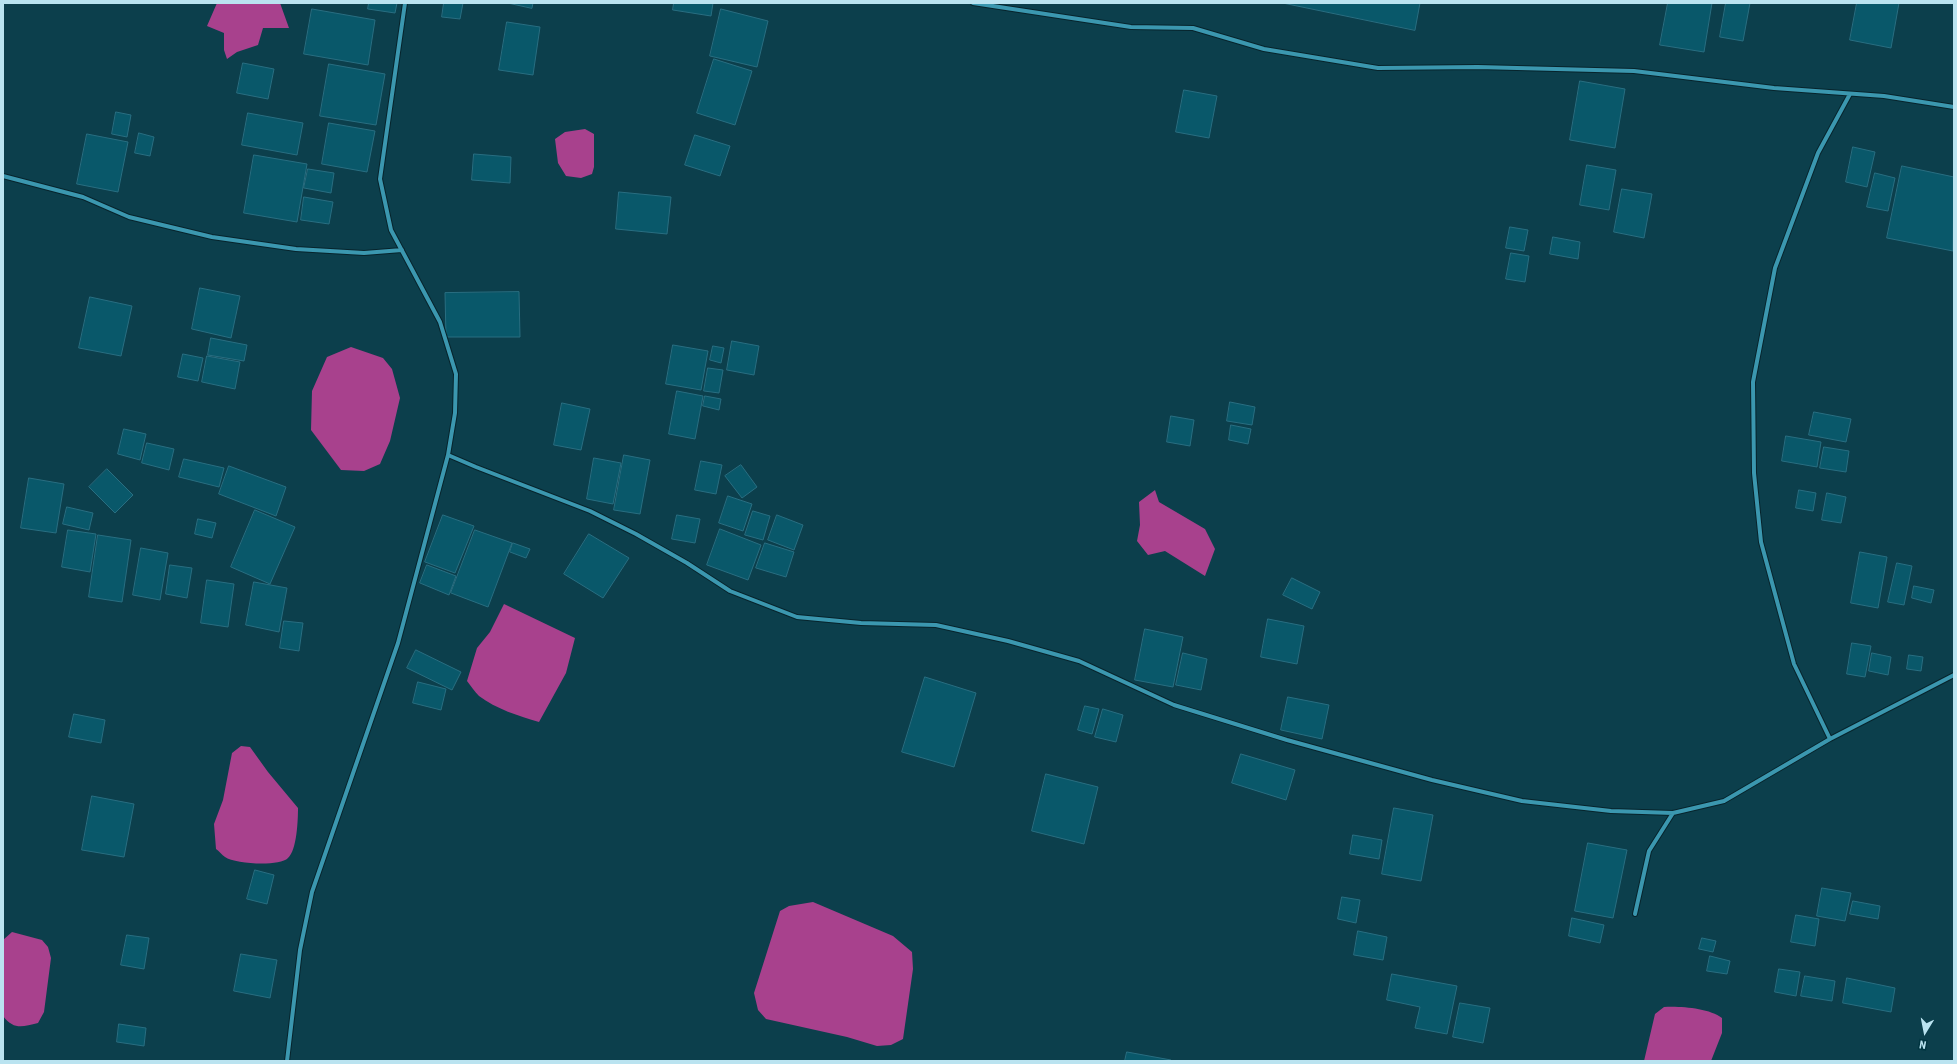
<!DOCTYPE html>
<style>
body{margin:0}
#map{position:relative;width:1957px;height:1064px;overflow:hidden;background:#0c3f4c;font-family:"Roboto Condensed",sans-serif}
canvas{display:block}
.frame{position:absolute;inset:0;border:4px solid #bae3f0;pointer-events:none}
.north{position:absolute;left:1905px;top:1012px;width:40px;height:40px;-webkit-text-stroke:3px #003541;paint-order:stroke;rotate:190deg;font-size:11px;font-weight:700;line-height:16px;text-align:center;color:#bae3f0}
.north::after{content:'';display:block;margin:auto;width:14px;height:18px;background:#bae3f0;clip-path:polygon(50% 0,100% 100%,50% 72%,0 100%)}
</style>
<div id="map">
<canvas width="1957" height="1064"></canvas>
<div class="frame"></div>
<div class="north">N</div>
</div>
<script>
const ctx = document.querySelector('canvas').getContext('2d');
ctx.lineJoin = 'round';
function fill(path, color) { ctx.fillStyle = color; ctx.fill(path, 'evenodd'); }
function stroke(path, color, width, dash) { ctx.strokeStyle = color; ctx.lineWidth = width; ctx.lineCap = dash ? 'butt' : 'round'; ctx.setLineDash(dash || []); ctx.stroke(path); }
fill(new Path2D(`
 M217 3H280L289 28H263L258 45 237 52 227 59 224 50V33L207 26Z
 M585 129 594 134V167L592 174 581 178 566 176 558 163 555 139 565 132Z
 M351 347 383 358 392 369 400 398 390 441 380 464 364 471 341 470 311 430 312 391 327 357Z
 M1155 490 1159 502 1205 529 1215 549 1205 576 1165 551 1148 555 1137 541 1140 525 1139 502Z
 M504 604 575 638 566 673 539 722C519 716 496 709 479 696 475 692 471 686 467 681L477 648 490 632Z
 M241 746 250 747 268 772 298 808C298 820 297 850 288 858 279 867 235 864 225 857 222 855 219 851 216 849L214 824 223 800 232 753Z
 M813 902 893 936 912 952 913 969 903 1039 891 1045 877 1046 847 1037 766 1019 758 1010 754 993 780 911 789 906Z
 M12 932 42 940 48 947 51 958 44 1012 38 1023C22 1027 14 1030 3 1016V940Z
 M1664 1007C1680 1006 1709 1008 1722 1018V1033L1711 1061H1644L1655 1014Z`), '#a8418d');
const building = new Path2D(`
 M369 3H397L395 13 368 9Z
 M444 3H463L460 19 442 17Z
 M508 3H533L532 8Z
 M674 3H713L711 16 673 10Z
 M1283 3H1420L1415 30Z
 M1668 3H1712L1704 52 1660 45Z
 M1726 3H1750L1743 41 1720 37Z
 M1857 3H1899L1891 48 1850 40Z
 M312 9 375 20 368 65 304 54Z
 M721 9 768 21 757 67 710 56Z
 M507 22 540 27 533 75 499 70Z
 M714 59 752 71 735 125 697 113Z
 M243 63 274 69 268 99 237 93Z
 M329 64 385 74 376 125 320 116Z
 M1580 81 1625 89 1615 148 1570 140Z
 M1184 90 1217 96 1209 138 1176 132Z
 M116 112 131 115 127 137 112 134Z
 M248 113 303 123 297 155 242 145Z
 M329 123 375 131 367 172 322 164Z
 M139 133 154 137 150 156 135 153Z
 M87 134 128 142 118 192 77 184Z
 M695 135 730 146 720 176 685 165Z
 M1853 147 1875 152 1867 187 1846 182Z
 M474 154 511 157 510 183 472 180Z
 M254 155 307 164 297 222 244 213Z
 M1587 165 1616 170 1609 210 1580 205Z
 M1902 166 1954 177 1953 251 1887 238Z
 M308 169 334 173 331 193 304 188Z
 M1875 173 1895 178 1888 211 1867 207Z
 M1622 189 1652 194 1644 238 1614 232Z
 M619 192 671 197 667 234 616 229Z
 M304 197 333 202 329 224 301 220Z
 M1510 227 1528 230 1524 251 1506 248Z
 M1553 237 1580 242 1578 259 1550 254Z
 M1511 253 1529 256 1525 282 1506 279Z
 M200 288 240 296 231 338 192 329Z
 M519 292 520 337H446L445 293Z
 M90 297 132 306 121 356 79 348Z
 M211 338 247 345 244 361 208 355Z
 M732 341 759 346 754 375 727 370Z
 M673 345 708 351 701 390 666 384Z
 M713 346 724 348 721 363 710 360Z
 M183 354 203 358 198 381 178 377Z
 M207 356 240 362 235 389 202 382Z
 M708 368 723 370 719 393 704 391Z
 M677 391 703 396 695 439 669 434Z
 M705 396 721 399 719 410 703 406Z
 M1230 402 1255 407 1252 425 1227 421Z
 M562 403 590 409 581 450 554 445Z
 M1814 412 1851 419 1846 442 1809 435Z
 M1171 416 1194 420 1190 446 1167 442Z
 M1231 425 1251 429 1248 444 1229 440Z
 M124 429 146 434 140 460 118 454Z
 M1786 436 1821 442 1817 467 1782 461Z
 M147 443 174 449 169 470 142 463Z
 M1824 447 1849 451 1846 472 1820 468Z
 M624 455 650 460 640 514 614 510Z
 M594 458 621 463 613 504 587 499Z
 M184 459 224 468 219 487 179 477Z
 M701 461 722 465 716 494 695 490Z
 M741 465 757 487 742 498 725 476Z
 M229 466 286 487 276 516 219 494Z
 M107 469 133 495 115 513 89 487Z
 M29 478 64 484 56 533 21 528Z
 M1799 490 1816 493 1813 511 1796 508Z
 M1827 493 1846 497 1841 523 1822 520Z
 M728 496 752 504 743 531 719 523Z
 M67 507 93 513 89 530 63 524Z
 M255 510 295 527 270 584 231 567Z
 M753 511 770 516 763 540 745 535Z
 M443 515 474 526 455 573 425 562Z
 M677 515 700 519 695 543 672 539Z
 M777 515 803 525 794 550 768 540Z
 M198 519 216 523 212 538 195 534Z
 M720 529 761 545 748 580 707 565Z
 M68 530 96 534 90 572 62 567Z
 M475 530 512 543 488 607 451 593Z
 M589 534 629 558 603 598 564 574Z
 M98 535 131 540 122 602 89 597Z
 M513 543 530 549 526 558 510 552Z
 M765 543 794 552 786 577 756 568Z
 M141 548 168 553 160 600 133 595Z
 M1860 552 1887 557 1878 608 1851 603Z
 M1897 563 1912 566 1904 605 1888 602Z
 M170 565 192 568 187 598 166 594Z
 M427 565 456 576 449 595 420 583Z
 M1292 578 1320 592 1312 609 1283 595Z
 M207 580 234 584 228 627 201 623Z
 M254 582 287 588 279 632 246 625Z
 M1914 586 1934 590 1931 603 1912 598Z
 M1268 619 1304 626 1297 664 1261 657Z
 M284 621 303 623 299 651 280 648Z
 M1145 629 1183 637 1173 687 1135 680Z
 M1852 643 1871 646 1865 677 1847 674Z
 M416 650 461 672 452 690 407 668Z
 M1183 653 1207 659 1201 690 1176 685Z
 M1872 653 1891 657 1888 675 1869 671Z
 M1909 655 1923 657 1921 671 1907 669Z
 M925 677 976 693 954 767 902 752Z
 M418 682 446 689 441 710 413 703Z
 M1288 697 1329 705 1322 739 1281 730Z
 M1085 706 1099 709 1092 734 1078 730Z
 M1103 709 1123 715 1116 742 1095 737Z
 M74 714 105 720 101 743 69 737Z
 M1241 754 1295 770 1286 800 1232 783Z
 M1046 774 1098 787 1084 844 1032 831Z
 M92 796 134 804 124 857 82 850Z
 M1394 808 1433 815 1421 881 1382 874Z
 M1353 835 1382 840 1379 859 1350 854Z
 M1588 843 1627 850 1613 918 1575 911Z
 M255 870 274 875 267 904 247 899Z
 M1822 888 1851 893 1845 921 1817 916Z
 M1342 897 1360 900 1356 923 1338 919Z
 M1853 901 1880 906 1878 919 1850 914Z
 M1796 915 1819 919 1815 946 1791 942Z
 M1572 918 1604 925 1600 943 1569 936Z
 M1358 931 1387 937 1383 960 1354 955Z
 M127 935 149 938 144 969 121 965Z
 M1702 938 1716 941 1713 952 1699 949Z
 M241 954 277 960 270 998 234 991Z
 M1710 956 1730 961 1727 974 1707 971Z
 M1779 969 1800 972 1796 996 1775 992Z
 M1392 974 1457 986 1447 1034 1415 1028 1420 1007 1387 1000Z
 M1805 976 1835 981 1832 1001 1801 996Z
 M1847 978 1895 988 1891 1012 1843 1003Z
 M1460 1003 1490 1008 1483 1043 1453 1037Z
 M119 1024 146 1028 144 1046 117 1042Z
 M1127 1052 1171 1060V1061H1125Z`);
fill(building, '#09586a');
stroke(building, '#296e81', 1);
const street = new Path2D(`
 M973 3 1131 27 1193 28 1264 49 1378 68 1478 67 1634 71 1774 88 1884 96 1954 107
 M3 176 83 197 129 217 212 237 296 249 364 253 402 250
 M448 455 476 467 590 511 636 534 687 563 730 591 797 617 861 623 936 625 1008 641 1079 661 1174 705 1287 740 1432 780 1522 801 1611 811 1673 813 1724 801 1830 739 1954 675
 M1830 739 1794 664 1761 542 1754 473 1753 382 1775 268 1818 153 1850 94
 M1635 914 1649 851 1673 813
 M287 1061 300 950 312 892 398 643 448 455 455 413 456 374 440 322 391 230 380 179 405 3`);
stroke(street, '#07242c', 6);
stroke(street, '#3b97af', 4);
</script>
